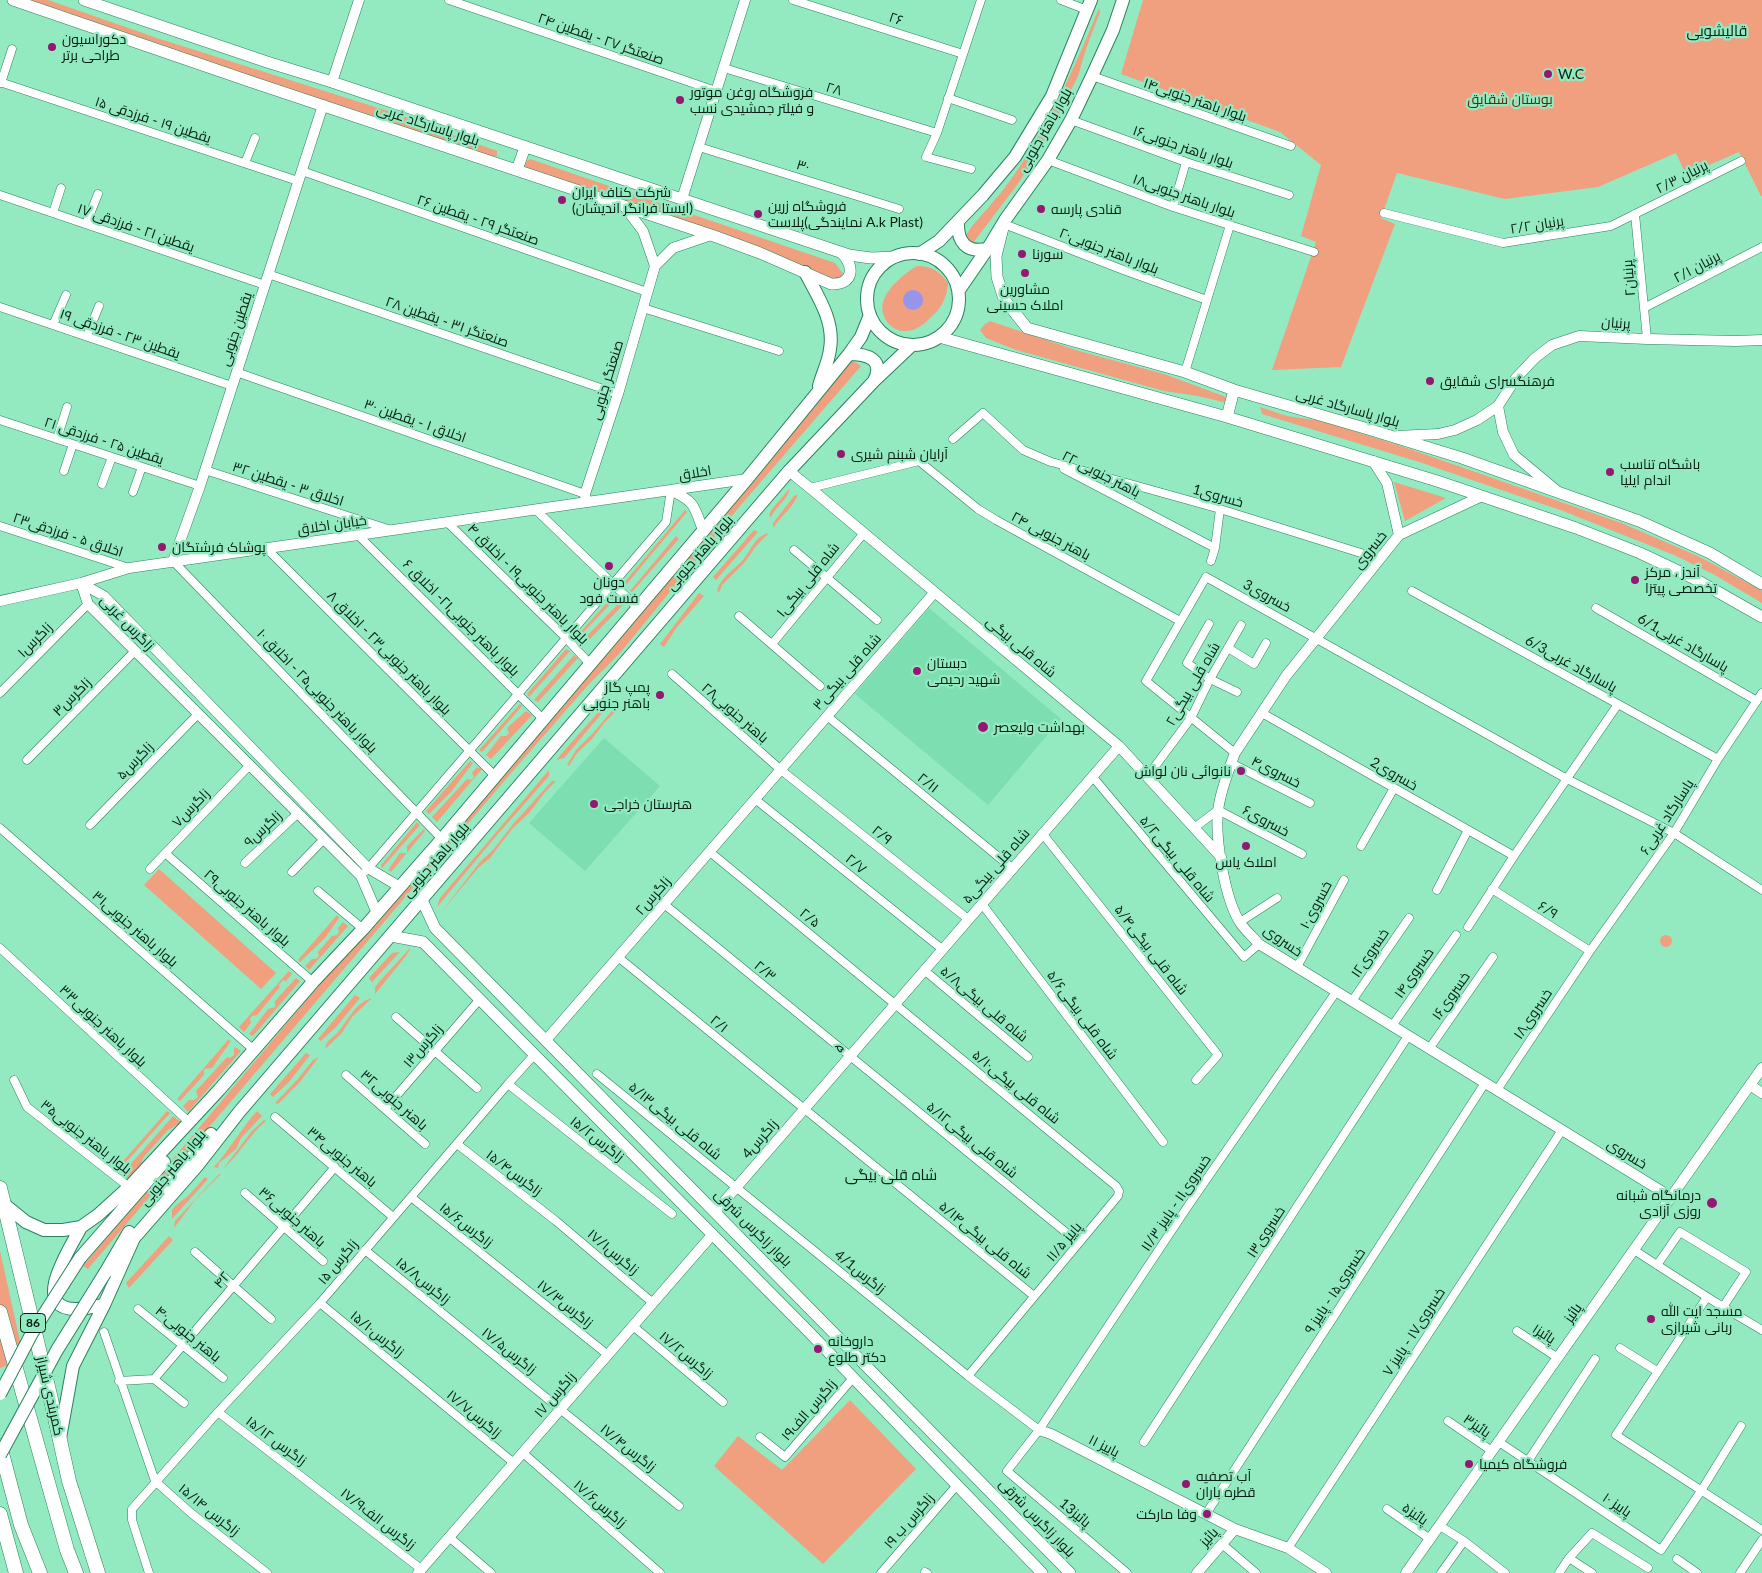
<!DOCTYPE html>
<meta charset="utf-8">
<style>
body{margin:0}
canvas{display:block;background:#93e9c0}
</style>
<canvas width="1762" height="1573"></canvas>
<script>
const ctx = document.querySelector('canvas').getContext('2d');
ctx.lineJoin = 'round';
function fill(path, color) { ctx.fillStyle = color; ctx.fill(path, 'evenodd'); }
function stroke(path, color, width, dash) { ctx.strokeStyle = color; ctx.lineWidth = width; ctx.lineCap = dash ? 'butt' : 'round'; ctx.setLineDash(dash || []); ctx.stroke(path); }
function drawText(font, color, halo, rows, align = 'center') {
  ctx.font = font + ' Lato,Cairo,sans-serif'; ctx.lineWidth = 4.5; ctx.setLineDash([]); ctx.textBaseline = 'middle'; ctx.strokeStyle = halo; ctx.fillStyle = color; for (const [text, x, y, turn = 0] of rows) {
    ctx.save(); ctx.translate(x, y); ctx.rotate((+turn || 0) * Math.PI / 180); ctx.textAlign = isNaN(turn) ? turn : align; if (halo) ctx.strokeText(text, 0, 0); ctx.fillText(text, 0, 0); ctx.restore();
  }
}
fill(new Path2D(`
 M929 608 1061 719 988 805 855 694Z
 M604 738 660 786 585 871 529 823Z`), '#7ddeb2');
fill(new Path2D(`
 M17 0H48L160 39 391 112 497 151V156L489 157 368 114 260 81Z
 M1143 0H1762V196H1761L1739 152 1686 175 1676 153 1598 187 1505 199 1397 173 1381 218 1395 224 1341 367 1272 370 1316 242 1301 236 1321 165 1280 132 1121 74Z
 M1099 8 1100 12 1086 49 1078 76 1044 144 1017 185 973 243 964 240C970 225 983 215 992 203 1003 191 1013 177 1022 163 1054 114 1077 62 1099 8Z
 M530 159 835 263 843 274 839 279H829L524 168 526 162Z
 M917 266C932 266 939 271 948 283 947 298 941 309 929 319 923 325 915 331 906 331 889 332 878 313 884 299 890 285 905 273 917 266Z
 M990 321 1079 351 1164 374 1229 398 1227 403 1198 396 1164 391 1016 350 986 338 980 330 984 325Z
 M852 360 861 366 740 506 620 653 589 684 512 772 88 1269 83 1266 319 985 624 629Z
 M1260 407 1287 416 1322 421 1404 447 1624 524 1700 557 1757 588 1762 591V603L1713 574 1674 555 1563 511 1419 462 1262 414Z
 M1394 482 1446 498 1405 521Z
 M790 488C787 501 776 506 771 517L769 515 772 509Z
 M798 494C794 507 780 517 773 528V523L794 496Z
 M685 510 687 512 625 586 623 584Z
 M754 530 758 532 716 580 713 577Z
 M769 533 756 546 745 562 722 585 719 593 717 590C723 575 733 571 743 560 751 550 755 536 769 533Z
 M676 536 679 539 632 592 630 591Z
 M699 593 704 596 677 627 664 647 660 644Z
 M614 595 617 597 577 639 575 638Z
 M621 601 624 604 584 645 581 642Z
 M566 649 570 651 529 697 527 694Z
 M574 655 578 658 538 702 534 700Z
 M520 704 522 706 482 752 479 750Z
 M616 706 618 709 604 723 592 739 577 753 569 766 567 765 576 750 593 733Z
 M600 710 604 711 564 758 556 760Z
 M526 711 532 715 491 759 486 755 501 736H506L509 733 507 728Z
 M470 761 473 763 451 792 429 814 426 811Z
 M477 767 482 769 437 822 432 817 467 779 471 780 474 777 472 773Z
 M549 770V776L497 835 437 907 440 898Z
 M552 781H556L545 792 530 812 512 829 490 858 478 868 439 915 480 862 492 851 514 823Z
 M417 822 420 825 382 868 381 865Z
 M424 829 425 831 391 872 388 870 400 853H407V846Z
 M159 869 276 973 261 989 144 885Z
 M337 915 339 918 325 938 300 962 298 960Z
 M343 922 348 926 309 970 305 966 312 959H316L319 956 318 952 332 936 337 935 339 932 338 928Z
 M1660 941a6 6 0 1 1 12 0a6 6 0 1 1-12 0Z
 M411 947 406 956 375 994V987L379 982Z
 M400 952 372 982 369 978 392 953Z
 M289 971 292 974 286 981 283 980 279 985 280 987 257 1015 252 1016 250 1019 251 1023 244 1032 239 1027Z
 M296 978 300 981 253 1036 249 1034 268 1009 275 1007V1001Z
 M355 995 360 998 336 1027 321 1041 318 1039Z
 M372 998 352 1017 341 1034 325 1049C326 1039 334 1038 339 1031 349 1019 356 1002 372 998Z
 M228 1040 231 1041 212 1068 204 1069V1075L180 1101 177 1099Z
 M235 1047 241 1051 188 1112 183 1106 189 1100H194L198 1097 196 1091 227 1057 230 1058 234 1055V1049Z
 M306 1053 310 1055 289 1082 273 1097 270 1094Z
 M319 1057 299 1083 278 1104 275 1103 297 1080 313 1060Z
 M167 1111 170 1113 120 1169 118 1167Z
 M257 1111 262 1116 241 1138 236 1149 219 1163 218 1168 214 1167C230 1149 241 1129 257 1111Z
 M173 1116 181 1122 167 1131 143 1158 140 1168 130 1181 123 1173Z
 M264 1120 266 1121C249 1135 239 1155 223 1169L252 1131Z
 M219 1174H221L195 1200 174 1228 175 1221Z
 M205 1177 208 1179 172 1219V1210L175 1206 189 1195Z
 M169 1236 173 1240 129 1288 126 1283Z
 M0 1251 24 1359 0 1368Z
 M850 1400 916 1469 823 1564 714 1466 738 1436 782 1470Z`), '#f0a07f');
fill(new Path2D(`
 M903 300a10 10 0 1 1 20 0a10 10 0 1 1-20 0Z`), '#9695eb');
const minor = new Path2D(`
 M449 0 716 91
 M793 0 963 54
 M1061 0 1087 10
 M724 68 937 133
 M1092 76 1291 146
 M0 82 298 181
 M1 83 12 49
 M948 98 1012 120
 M1071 120 1186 162 1289 195
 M699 147 899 209
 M1048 160 1173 207 1314 252
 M245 163 255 138
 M971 169 926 157 937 133 981 0
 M302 171 647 292
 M0 195 265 285
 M1173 207 1186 162
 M53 213 61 188
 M1384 213 1503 243 1611 226 1741 161
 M1635 214 1647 339
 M86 224 98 194
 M1004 224 1126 271 1207 300
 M268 274 618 394
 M0 307 232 386
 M643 308 779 351
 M1644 308 1762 247
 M53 325 66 295
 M87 336 99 306
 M236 372 585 494
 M1185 372 1230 225
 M0 420 200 486
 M57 439 67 407
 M953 439 983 413 1023 450 1051 462
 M1048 461 1220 509 1380 559
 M1064 469 1215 548
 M205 470 388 529
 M64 471 73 444
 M102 484 112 457
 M810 488 919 461 978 509 996 520 1180 621
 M133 492 142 467
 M536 510 637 607
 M448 523 566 638 590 664
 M0 526 129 568
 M359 536 544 720
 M266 548 495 776
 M794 550 877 620
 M173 561 442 839
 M1211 561 1215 548 1220 509
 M1412 591 1718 759
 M1596 608 1757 701
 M739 616 820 686
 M1209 624 1187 663 1210 679 1237 692
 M772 644 864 533
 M1228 648 1254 664 1266 643
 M672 674 781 770 968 919
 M0 693 88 604
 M1262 713 1514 856
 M827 716 1012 868
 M1235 753 1146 681 1206 577 1567 779 1674 833 1762 890
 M27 760 135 651
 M1231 763 1310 803
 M1092 776 1244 957 1259 944
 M1147 777 1191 718 1210 679 1241 625
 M755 799 942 949
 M90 825 198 714
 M0 828 254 1050
 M1194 828 1218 810 1302 854
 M1042 833 1218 1055 1196 1080
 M1361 846 1394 788
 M710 852 1116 1186 1119 1191 1118 1196 968 1376
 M165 853 313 982
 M245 863 298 813
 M150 869 250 765
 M366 871 666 522 671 490
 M292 872 324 839
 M1492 889 1590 951
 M1437 890 1468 830
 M318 891 363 929
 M664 904 1079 1243
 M982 904 1163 1142
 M1240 922 1277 898
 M1468 927 1514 856 1618 704
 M0 948 189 1122
 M618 957 1034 1296
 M1297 967 1344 880
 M924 970 1028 1057
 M1352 1001 1409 918
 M396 1017 477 1088
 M1392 1026 1456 935
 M1429 1049 1493 957
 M597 1074 968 1376 1039 1430
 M346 1075 425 1144
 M14 1080 27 1107 129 1187
 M508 1084 672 1214
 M1497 1090 1590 951 1674 833 1718 759 1762 693
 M385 1109 480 999
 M275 1117 393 1217
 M457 1144 556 1221 653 1303
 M245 1193 323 1261
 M411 1197 608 1355
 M365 1250 679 1506
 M1634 1250C1663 1269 1693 1288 1723 1307L1746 1272 1680 1232 1657 1265
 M195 1252 271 1319
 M1707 1297 1616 1435 1762 1530
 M320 1303 514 1463
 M1723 1307 1762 1330
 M138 1309 223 1378
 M633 1326 723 1402
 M1517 1331 1558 1358
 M104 1332 155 1481 191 1513 267 1573
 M1620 1348 1657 1371
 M154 1379 335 1167
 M154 1379 184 1403
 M119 1381 154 1379
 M218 1412 421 1569
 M1448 1421 1492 1451
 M760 1437 785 1457 853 1378
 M1144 1442 1408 1036
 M1499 1442 1661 1550 1701 1491 1741 1426
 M523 1453 660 1573
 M1528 1461 1595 1359
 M1387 1509 1430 1539
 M1206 1514 1485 1083
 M1440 1526 1464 1541 1505 1573
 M449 1537 491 1573
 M1222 1544 1256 1573
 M1288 1548 1562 1130
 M1569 1558 1592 1573
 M1677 1559 1697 1573
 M925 1572 927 1573
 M149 1573 132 1520V1509L218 1412 320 1303 508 1084 535 1054
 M881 1573 957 1485
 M1127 1573 1007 1471 1039 1430 1188 1206 1336 992
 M1441 1573 1464 1541
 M1559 1573 1569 1558 1592 1533 1648 1568
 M1740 1573 1762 1540`);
const tertiary = new Path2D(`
 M332 82 359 0
 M682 199 745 0
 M624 206 643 231 655 266
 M1498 406 1503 432 1514 455 1556 490
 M1397 436 1438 434 1455 430 1477 420 1498 406 1516 378 1535 358 1552 345 1579 336 1647 339 1736 341 1762 340
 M1373 461 1387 483 1399 535
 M789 471 810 488 1119 746 1221 857
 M672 491C696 502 694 507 703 530
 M1482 496 1399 535 1286 676 1235 753C1229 769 1219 795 1218 812 1215 839 1225 901 1241 924 1246 931 1253 937 1259 944L1671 1197
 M586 502 585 494 618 394 655 266 673 248 711 235
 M173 561 200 486 323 105
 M81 583 88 604 361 876 377 913
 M81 583 104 596 368 868 400 887
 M0 601 81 583 129 568 747 479
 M546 1040 934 593
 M1750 1085 1762 1093
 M715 1212 1119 746
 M1039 1430 1051 1434 1235 1529 1288 1548 1326 1573
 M418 1573 712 1235
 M1197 1573 1235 1529
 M1406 1573 1762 1068`);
const secondary = new Path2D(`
 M13 0 252 82 714 236 760 253 831 284C854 285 855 266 841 252
 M84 0 267 62 332 82 849 255 871 258 896 257
 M517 170 525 147
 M1003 228 996 256 997 277 1004 299 1027 328 1185 372 1234 390 1368 429 1462 458 1639 521 1710 553 1762 584
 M939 337 1227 417 1437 481 1576 528 1640 553 1695 579 1762 617
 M1227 417 1234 390
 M422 900 435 928 1070 1573
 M391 936 423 942 807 1330 1042 1573`);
const primary = new Path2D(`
 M958 221C957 242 966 253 987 249
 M867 299a46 46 0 1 1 92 0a46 46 0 1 1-92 0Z
 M919 254 939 241 983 195 1015 157 1052 96 1091 0
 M805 272C817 295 835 321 830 349 829 361 822 374 819 386
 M959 290 990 245 1005 220 1048 160 1071 120 1092 76 1113 30 1123 0
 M849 354C867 354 885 359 874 381
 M166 1188 211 1134
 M5 1205 26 1222 44 1230H63L81 1227 98 1215 129 1187 219 1090 313 982 363 929 442 839 747 479 849 354 861 337 870 315
 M81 1227C71 1247 28 1310 77 1309 85 1309 95 1306 104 1305
 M80 1258 164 1162
 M105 1273 129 1232
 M60 1438 73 1366 104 1305 134 1238 197 1166 240 1111 789 471 874 381 912 345`);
const trunk = new Path2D(`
 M0 1188 50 1395 69 1481 98 1573
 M0 1312 67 1550 76 1573
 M0 1446 21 1525 40 1573
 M0 1514 16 1573`);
stroke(minor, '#28835f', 9);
stroke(tertiary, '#28835f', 11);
stroke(secondary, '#28835f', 12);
stroke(primary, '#28835f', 14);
stroke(trunk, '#28835f', 15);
stroke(minor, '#fff', 8);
stroke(tertiary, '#fff', 10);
stroke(secondary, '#fff', 11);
stroke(primary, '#fff', 12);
stroke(trunk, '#fff', 14);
const primaryBridge = new Path2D(`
 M0 1394 32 1333 80 1258
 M0 1455 57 1350 105 1273`);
stroke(primaryBridge, '#28835f', 14, []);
stroke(primaryBridge, '#fff', 12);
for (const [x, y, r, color] of [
 [52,47,5,"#941771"],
 [1548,74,5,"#941771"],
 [680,100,5,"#941771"],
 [562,200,5,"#941771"],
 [1041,209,5,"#941771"],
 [758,214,5,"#941771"],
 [1022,254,5,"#941771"],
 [1025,273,5,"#941771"],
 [1430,381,5,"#941771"],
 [841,454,5,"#941771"],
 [1610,472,5,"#941771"],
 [162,547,5,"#941771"],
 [609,566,5,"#941771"],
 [1635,580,5,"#941771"],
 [917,671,5,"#941771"],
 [660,695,5,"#941771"],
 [983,727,6,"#941771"],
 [1241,771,5,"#941771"],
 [594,804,5,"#941771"],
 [1246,846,5,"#941771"],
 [1712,1203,6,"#941771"],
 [1651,1319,5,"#941771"],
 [818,1349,5,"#941771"],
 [1469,1464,5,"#941771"],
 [1186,1484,5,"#941771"],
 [1207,1514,5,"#941771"]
]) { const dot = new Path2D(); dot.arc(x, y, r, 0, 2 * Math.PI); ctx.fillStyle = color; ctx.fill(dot); stroke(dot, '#93e9c0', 2); }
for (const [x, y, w] of [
 [33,1323,25]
]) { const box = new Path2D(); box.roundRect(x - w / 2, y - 9.5, w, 19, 4); ctx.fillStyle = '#93e9c0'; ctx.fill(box); stroke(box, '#031e12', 1); }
drawText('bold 12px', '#031e12', null, [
 ["86",33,1323]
]);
drawText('14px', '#031e12', '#93e9c0', [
 ["۲۶",896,19,18],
 ["صنعتگر ۲۷ - یقطین ۲۴",601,39,19],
 ["۲۸",834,89,17],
 ["بلوار باهنر جنوبی۱۴",1195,100,19],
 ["یقطین ۱۹ - فرزدقی ۱۵",153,120,18],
 ["بلوار پاسارگاد غربی",428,125,18],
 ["بلوار باهنر جنوبی",1045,130,-60],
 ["بلوار باهنر جنوبی۱۶",1183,147,19],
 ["۳۰",803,166,17],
 ["پرنیان ۲/۳",1682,177,-27],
 ["۱۸بلوار باهنر جنوبی",1184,196,19],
 ["صنعتگر ۲۹ - یقطین ۲۶",478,220,19],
 ["پرنیان ۲/۲",1537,225,-9],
 ["یقطین ۲۱ - فرزدقی ۱۷",136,228,19],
 ["بلوار باهنر جنوبی۲۰",1109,251,21],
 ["پرنیان ۲/۱",1697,267,-28],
 ["پرنیان۲",1629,278,-95],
 ["صنعتگر ۳۱ - یقطین ۲۸",447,322,19],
 ["پرنیان",1616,323,4],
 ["یقطین جنوبی",236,329,-72],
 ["یقطین ۲۳ - فرزدقی ۱۹",120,334,19],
 ["صنعتگر جنوبی",607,380,-73],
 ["بلوار پاسارگاد غربی",1348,408,16],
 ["اخلاق ۱ - یقطین ۳۰",415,421,19],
 ["یقطین ۲۵ - فرزدقی ۲۱",104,441,18],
 ["اخلاق",695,473,-9],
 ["۲۲ باهنر جنوبی",1101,474,27],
 ["اخلاق ۳ - یقطین ۳۲",288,484,18],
 ["خسروى1",1218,496,16],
 ["خیابان اخلاق",332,525,-8],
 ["اخلاق ۵ - فرزدقی۲۳",68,535,18],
 ["۲۴ باهنر جنوبی",1051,536,28],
 ["خسروى",1370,550,-51],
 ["بلوار باهنر جنوبی",700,553,-49],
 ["شاه قلی بیگی۱",808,580,-51],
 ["بلوار باهنر جنوبی۱۹ - اخلاق ۴",528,584,45],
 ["3خسروى",1267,596,29],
 ["بلوار باهنر جنوبی۲۱- اخلاق ۶",461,618,45],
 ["زاگرس غربی",127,623,46],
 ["زاگرس۱",35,640,-45],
 ["پاسارگاد غربی6/1",1683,643,30],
 ["شاه قلی بیگی",1021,647,40],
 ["بلوار باهنر جنوبی۲۳ - اخلاق ۸",389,653,45],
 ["پاسارگاد غربی6/3",1571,664,29],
 ["شاه قلی بیگی۳",847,672,-49],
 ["شاه قلی بیگی۲",1193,684,-60],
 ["بلوار باهنر جنوبی۲۵ - اخلاق ۱۰",317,691,46],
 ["زاگرس۳",72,697,-45],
 ["باهنر جنوبی۲۸",735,713,41],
 ["زاگرس۵",135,761,-46],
 ["خسروى۴",1276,772,27],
 ["خسروى2",1394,774,30],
 ["۲/۱۱",928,783,39],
 ["زاگرس۷",191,808,-46],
 ["پاسارگاد غربی۶",1667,817,-57],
 ["خسروى۶",1266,821,28],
 ["۹زاگرس",263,829,-43],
 ["۲/۹",882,835,39],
 ["شاه قلی بیگی۵/۲",1177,859,50],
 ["بلوار باهنر جنوبی",436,860,-49],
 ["۲/۷",856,864,39],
 ["شاه قلی بیگی۵",996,866,-49],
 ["زاگرس۲",653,896,-49],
 ["خسروى۱۰",1316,905,-62],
 ["بلوار باهنر جنوبی۲۹",247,908,41],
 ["۶/۹",1548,910,32],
 ["۲/۵",810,918,39],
 ["بلوار باهنر جنوبی۳۱",135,929,41],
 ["خسروى",1283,941,35],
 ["شاه قلی بیگی۵/۴",1151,950,52],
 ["خسروى۱۲",1370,953,-56],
 ["۲/۳",765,971,39],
 ["خسروى۱۴",1414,973,-55],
 ["خسروى۱۶",1451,996,-55],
 ["شاه قلی بیگی۵/۸",984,1004,40],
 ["خسروى۱۸",1533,1014,-56],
 ["شاه قلی بیگی۵/۶",1082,1015,53],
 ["۲/۱",719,1024,39],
 ["بلوار باهنر جنوبی۳۳",103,1026,43],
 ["زاگرس۱۳",423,1046,-49],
 ["۵",839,1048,-49],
 ["شاه قلی بیگی۵/۱۰",1016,1087,39],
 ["باهنر جنوبی۳۲",394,1100,41],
 ["شاه قلی بیگی۵/۱۳",675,1121,39],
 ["بلوار باهنر جنوبی۳۵",86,1137,38],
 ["زاگرس۱۵/۲",597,1139,38],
 ["زاگرس4",760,1139,-49],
 ["شاه قلی بیگی۵/۱۲",972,1140,39],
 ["خسروى",1627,1154,32],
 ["باهنر جنوبی۳۴",342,1157,40],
 ["بلوار باهنر جنوبی",173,1168,-50],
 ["زاگرس۱۵/۴",514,1173,37],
 ["خسروى۱۱ - پاییز ۱۱/۳",1176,1203,-56],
 ["باهنر جنوبی۳۶",292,1217,41],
 ["زاگرس۱۵/۶",466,1225,38],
 ["بلوار زاگرس شرقی",753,1228,45],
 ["خسروى۱۳",1266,1232,-57],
 ["شاه قلی بیگی۵/۱۴",985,1240,39],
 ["پاییز ۱۱/۵",1064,1242,-50],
 ["زاگرس۱۷/۱",613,1252,40],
 ["زاگرس ۱۵",338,1262,-50],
 ["4/1زاگرس",860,1272,39],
 ["۴۲",222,1280,-49],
 ["زاگرس۱۵/۸",423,1281,39],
 ["خسروى۱۵ - پاییز ۹",1335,1291,-57],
 ["زاگرس۱۷/۳",565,1304,39],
 ["پائیز",1573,1313,-55],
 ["خسروى۱۷ - پاییز ۷",1414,1332,-57],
 ["باهنر جنوبی۴۰",188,1334,39],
 ["زاگرس۱۵/۱۰",377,1334,39],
 ["پائیز۱",1544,1334,33],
 ["زاگرس۱۷/۵",509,1351,39],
 ["زاگرس۱۷/۲",686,1355,40],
 ["زاگرس ۱۷",555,1395,-49],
 ["کمربندی شیراز",50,1396,77],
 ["زاگرس الف۱۹",809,1410,-49],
 ["زاگرس۱۷/۷",474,1414,40],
 ["پائیز۳",1477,1426,35],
 ["زاگرس ۱۵/۱۲",276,1441,37],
 ["پاییز ۱۱",1104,1446,27],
 ["زاگرس۱۷/۴",628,1448,39],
 ["زاگرس۱۷/۶",600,1504,41],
 ["پاییز ۱۰",1617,1505,34],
 ["زاگرس ۱۵/۱۴",209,1510,39],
 ["پائیز13",1075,1513,40],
 ["پائیز۵",1415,1514,35],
 ["بلوار زاگرس شرقی",1037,1518,46],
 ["زاگرس الف۱۷/۹",378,1519,38],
 ["زاگرس ب ۱۹",909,1521,-49],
 ["پائیز",1209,1537,-48]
]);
drawText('14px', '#031e12', '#93e9c0', [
 ["دکوراسیون",62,39],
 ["طراحی برتر",62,55],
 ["W.C",1558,74],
 ["فروشگاه روغن موتور",690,92],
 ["و فیلتر جمشیدی نسب",690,108],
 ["شرکت کناف ایران",572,192],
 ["(ایستا فرانگر اندیشان)",572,208],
 ["فروشگاه زرین",768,206],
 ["پلاست(نمایندگی A.k Plast)",768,222],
 ["قنادی پارسه",1051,209],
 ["سورنا",1032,254],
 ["مشاورین",1025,289,"center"],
 ["املاک حسینی",1025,305,"center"],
 ["فرهنگسرای شقایق",1440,381],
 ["آرایان شبنم شیری",851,454],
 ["باشگاه تناسب",1620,464],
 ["اندام ایلیا",1620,480],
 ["پوشاک فرشتگان",172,547],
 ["آندز ، مرکز",1645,572],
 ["تخصصی پیتزا",1645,588],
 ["دونان",609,582,"center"],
 ["فست فود",609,598,"center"],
 ["دبستان",927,663],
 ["شهید رحیمی",927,679],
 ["پمپ گاز",650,687,"right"],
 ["باهنر جنوبی",650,703,"right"],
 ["بهداشت ولیعصر",994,727],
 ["نانوائی نان لواش",1231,771,"right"],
 ["هنرستان خراجی",604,804],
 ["املاک یاس",1246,862,"center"],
 ["درمانگاه شبانه",1701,1195,"right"],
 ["روزی آزادی",1701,1211,"right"],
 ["مسجد ایت الله",1661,1311],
 ["ربانی شیرازی",1661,1327],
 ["داروخانه",828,1341],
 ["دکتر طلوع",828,1357],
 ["فروشگاه کیمیا",1479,1464],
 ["آب تصفیه",1196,1476],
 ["قطره باران",1196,1492],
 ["وفا مارکت",1197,1514,"right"]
], 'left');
drawText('14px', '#5f260a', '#93e9c0', [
 ["بوستان شقایق",1510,99]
]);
drawText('15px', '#031e12', '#93e9c0', [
 ["قالیشویی",1717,31],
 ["شاه قلی بیگی",891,1175]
]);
</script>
